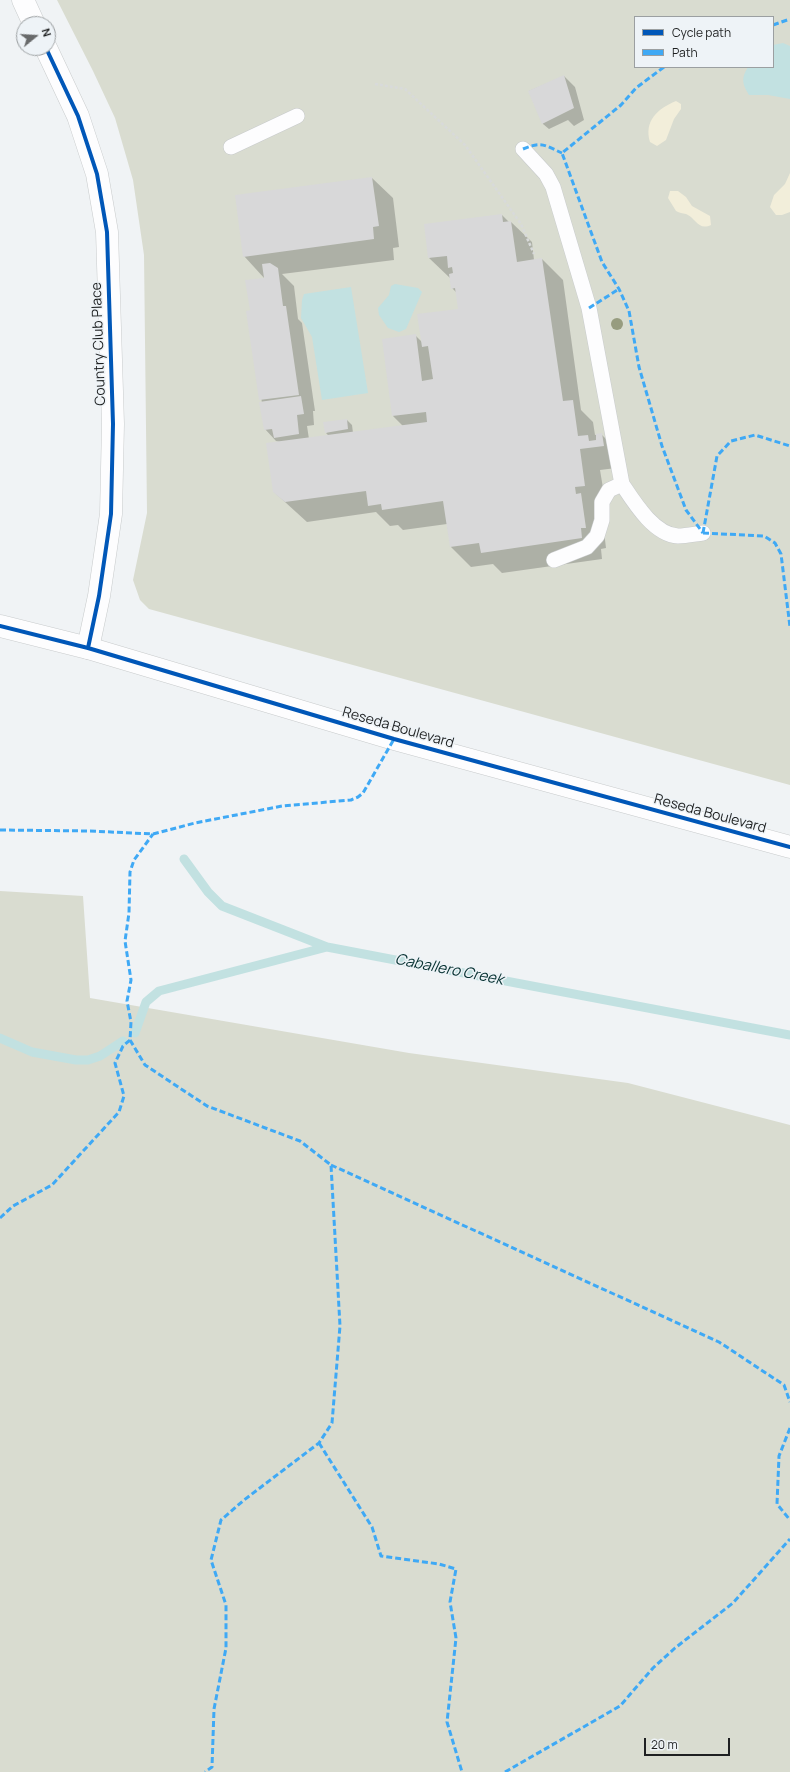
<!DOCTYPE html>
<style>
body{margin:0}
#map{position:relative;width:790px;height:1772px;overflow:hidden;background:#f0f3f5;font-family:Manrope,sans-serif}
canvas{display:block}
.legend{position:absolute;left:634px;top:16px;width:140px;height:52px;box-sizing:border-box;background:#eef3f7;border:1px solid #9b9fa1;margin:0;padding:5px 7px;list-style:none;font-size:12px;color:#1e2021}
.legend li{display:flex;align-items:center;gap:8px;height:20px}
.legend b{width:20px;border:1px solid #9b9fa1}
.north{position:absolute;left:16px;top:16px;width:40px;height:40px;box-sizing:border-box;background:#eef3f7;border:1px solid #9b9fa1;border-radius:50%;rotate:72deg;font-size:11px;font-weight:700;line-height:16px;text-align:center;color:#1e2021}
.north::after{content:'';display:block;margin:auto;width:14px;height:18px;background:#686a6b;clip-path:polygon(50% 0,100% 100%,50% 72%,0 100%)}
.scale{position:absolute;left:644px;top:1738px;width:86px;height:18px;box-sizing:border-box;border:2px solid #1e2021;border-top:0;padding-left:5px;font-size:12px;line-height:14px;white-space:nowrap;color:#1e2021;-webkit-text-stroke:3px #eef3f7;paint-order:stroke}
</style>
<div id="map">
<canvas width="790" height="1772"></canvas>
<ul class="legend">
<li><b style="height:5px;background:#0057b8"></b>Cycle path</li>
<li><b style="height:5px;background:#3fa9f5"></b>Path</li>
</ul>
<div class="north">N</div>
<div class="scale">20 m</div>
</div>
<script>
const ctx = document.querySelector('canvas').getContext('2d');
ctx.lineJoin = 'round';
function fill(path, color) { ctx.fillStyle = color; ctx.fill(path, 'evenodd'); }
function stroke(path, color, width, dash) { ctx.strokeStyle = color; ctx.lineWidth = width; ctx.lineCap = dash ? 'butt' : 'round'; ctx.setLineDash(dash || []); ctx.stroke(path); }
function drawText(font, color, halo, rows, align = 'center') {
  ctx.font = font + ' Manrope,sans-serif'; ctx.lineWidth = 3; ctx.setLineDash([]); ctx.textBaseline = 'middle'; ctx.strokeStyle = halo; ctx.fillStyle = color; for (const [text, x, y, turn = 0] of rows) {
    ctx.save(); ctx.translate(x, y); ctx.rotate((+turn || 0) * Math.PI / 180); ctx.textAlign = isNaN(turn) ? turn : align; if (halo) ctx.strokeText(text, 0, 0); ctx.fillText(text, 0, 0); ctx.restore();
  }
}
fill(new Path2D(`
 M57 0H790V785L149 609 140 600 133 580 147 513 144 255 133 180 115 118 93 71ZM635 17H773V67H635Z
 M0 891 83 896 90 998 409 1053 628 1083 790 1125V1772H0Z`), '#d9dcd0');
fill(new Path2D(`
 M676 101 681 104V109L674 119 666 140 657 146 650 142C644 121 657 109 676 101Z
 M790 173V212L782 215H776L770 207 774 195 785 184Z
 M670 191H678L686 197 692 206 710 216 711 225C698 231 696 218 686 214 682 213 680 213 676 211L668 198Z`), '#f2eeda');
fill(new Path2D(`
 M783 43 790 46V99L768 95H749C742 84 741 78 748 67H773V45Z
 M395 284 418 288 422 292 406 329 399 332 388 328 379 315 378 308 389 295 391 286Z
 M351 287 368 393 322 400 312 337 301 318 302 300 304 294Z`), '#c2e1e1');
fill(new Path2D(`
 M564 76 575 87 584 120 574 126 568 120 549 129 543 124 529 91Z
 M372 178 393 198 399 247 393 248 394 260 282 274 294 286 298 319 302 323 315 411H313L314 425 307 426 309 439 329 436 326 433 347 420 352 425 353 433 403 426 393 416 383 340 415 335 422 342 459 310 457 293 452 288 450 278 429 258 502 215 509 222H511L532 242 534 260 542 259 563 280 581 410 593 422 595 435 601 434 622 455 624 467 600 470 606 506 594 508 602 515 606 548 601 549 602 559 502 573 493 564 471 567 451 547 447 524 403 530 398 525 390 526 376 512 307 522 274 492 280 442 276 441 265 429 251 311 265 279 244 256Z`), '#0003');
stroke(new Path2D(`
 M184 859 208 892 222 906 327 947
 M135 1033 146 1002 159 991 327 947 790 1035
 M0 1038 32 1052 76 1060H88L100 1056 123 1041`), '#c2e1e1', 9);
fill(new Path2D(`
 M564 75 574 108 542 124 528 91Z
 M372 177 379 226 373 227 374 239 243 257 235 195Z
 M502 214 503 222 511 221 517 262 542 258 563 401 573 400 578 436 588 435 589 441 596 440V434L602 433 604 446 580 449 585 486 575 487 576 494 581 493 586 528H581L582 538 481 553 479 543 450 547 443 501 382 510 381 504 368 506 366 491 285 502 273 492 266 443 427 422 426 412 392 416 382 339 416 334 422 381 433 379 428 346 422 347 417 314 458 309 455 288 451 289 449 274 453 273 452 267 448 268 447 256 428 258 424 224Z
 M270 263 278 268 283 306H286L299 395 259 400 246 311 250 310 245 280 264 278 262 264Z
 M301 396 304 414 297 415 299 434 274 438 272 429 264 430 259 402Z
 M347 419 348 429 325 433 323 422Z`), '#d8d8d9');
const service = new Path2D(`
 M231 147 297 116
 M523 149 546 174 553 187 589 308 622 484C634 502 654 535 678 536 686 536 695 534 703 533
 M554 560 587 547 597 536 602 520V502L609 490 622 484`);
const minor = new Path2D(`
 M23 0 34 24
 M46 48 78 116 97 174 107 232 113 424 111 514 99 596 88 648`);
const secondary = new Path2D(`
 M0 626 88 648 394 739 790 847`);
stroke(service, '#c8cbcc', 16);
stroke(minor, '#c8cbcc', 23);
stroke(secondary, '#c8cbcc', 23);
stroke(new Path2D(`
 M375 84 405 89 465 145 521 224 534 254`), '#d8dada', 2.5, [3, 2]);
stroke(service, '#fdfdfe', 15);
stroke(minor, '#fdfdfe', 22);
stroke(secondary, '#fdfdfe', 22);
stroke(new Path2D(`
 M773 25 790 19
 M664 67 636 88 621 105 562 153 602 262 619 289 629 311 639 367 662 446 686 510 703 533
 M523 149C542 141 544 145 562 153
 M589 308 619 289
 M703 533 764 536 775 543 781 554 790 627
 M703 533 717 456 731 441 755 435 790 446
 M0 830 90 831 153 834 195 823 282 806 351 800 358 797 363 793 394 739
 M130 1040 145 1065 207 1106 300 1141 331 1165 340 1326 332 1423 319 1443 244 1500 221 1520 211 1560 226 1605V1648L214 1709 212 1767 205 1772
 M331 1165 719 1342 784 1385 790 1402
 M0 1218 13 1206 52 1185 119 1112 124 1096 115 1063 123 1046 130 1040 131 1022 127 1001 131 980 125 941 129 913 130 872 134 860 153 834
 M790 1428 779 1456 777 1504 790 1520
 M319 1443 372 1527 381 1556 439 1564 456 1569 450 1602 456 1638 447 1722 462 1772
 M505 1772 620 1706 653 1668 675 1648 733 1603 790 1539`), '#3fa9f5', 3, [6, 3]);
stroke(new Path2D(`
 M46 48 78 116 97 174 107 232 113 424 111 514 99 596 88 648
 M0 626 88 648 394 739 790 847`), '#0057b8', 4);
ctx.fillStyle = '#979c7f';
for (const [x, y] of [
 [617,324]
]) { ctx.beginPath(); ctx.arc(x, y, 6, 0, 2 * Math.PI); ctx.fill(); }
drawText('14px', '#1e2021', '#eef3f7', [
 ["Country Club Place",99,344,-92],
 ["Reseda Boulevard",398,728,16],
 ["Reseda Boulevard",710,814,15]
]);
drawText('italic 15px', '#063131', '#eef3f7', [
 ["Caballero Creek",449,970,11]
]);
</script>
